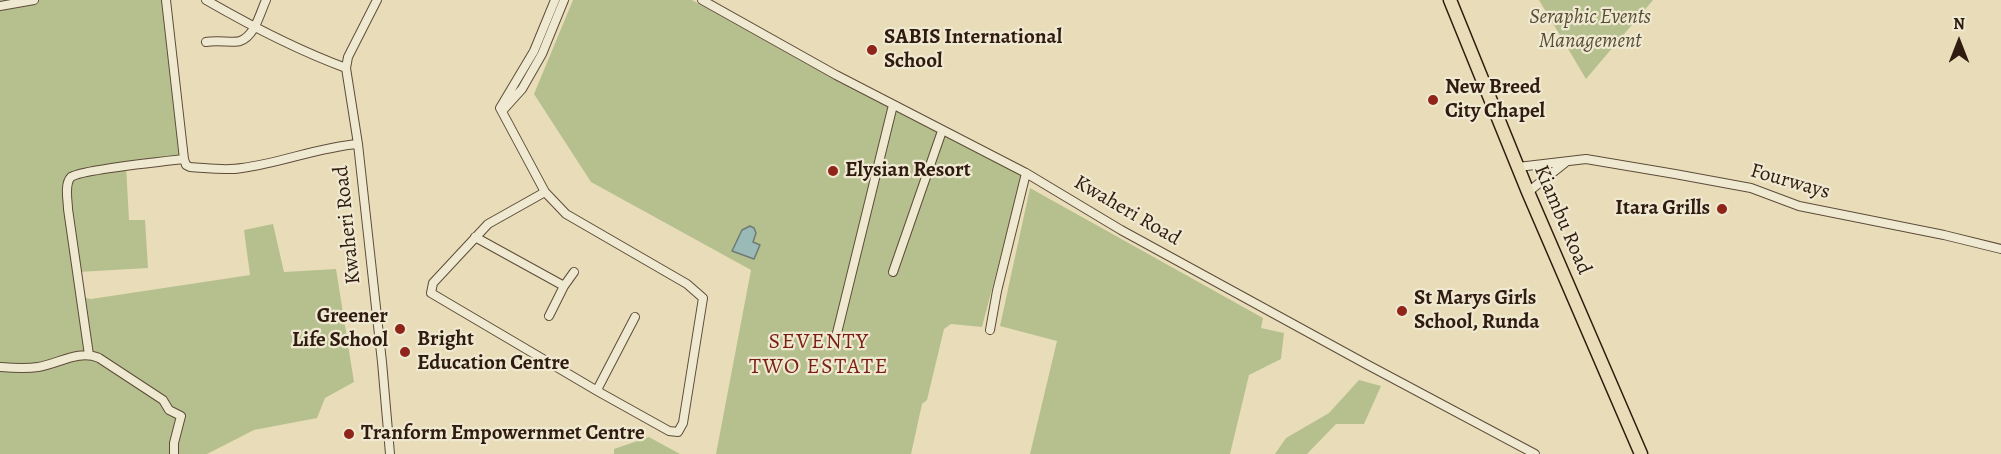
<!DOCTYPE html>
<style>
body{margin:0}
#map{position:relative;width:2001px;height:454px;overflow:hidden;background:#e8ddb8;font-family:Alegreya,serif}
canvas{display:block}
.north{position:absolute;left:1929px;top:12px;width:60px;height:60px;-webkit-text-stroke:4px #f0e9d1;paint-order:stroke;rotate:0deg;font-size:16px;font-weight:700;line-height:24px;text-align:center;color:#2f1b0f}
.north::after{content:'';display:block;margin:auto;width:21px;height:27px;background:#2f1b0f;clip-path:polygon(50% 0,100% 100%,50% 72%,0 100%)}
</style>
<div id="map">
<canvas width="2001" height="454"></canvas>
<div class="north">N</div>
</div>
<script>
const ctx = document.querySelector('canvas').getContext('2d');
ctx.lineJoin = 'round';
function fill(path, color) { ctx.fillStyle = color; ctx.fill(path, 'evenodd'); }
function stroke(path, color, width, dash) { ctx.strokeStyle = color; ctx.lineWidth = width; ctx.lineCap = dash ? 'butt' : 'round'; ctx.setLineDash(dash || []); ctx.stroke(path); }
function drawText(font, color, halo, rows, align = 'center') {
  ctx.font = font + ' Alegreya,serif'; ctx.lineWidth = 4.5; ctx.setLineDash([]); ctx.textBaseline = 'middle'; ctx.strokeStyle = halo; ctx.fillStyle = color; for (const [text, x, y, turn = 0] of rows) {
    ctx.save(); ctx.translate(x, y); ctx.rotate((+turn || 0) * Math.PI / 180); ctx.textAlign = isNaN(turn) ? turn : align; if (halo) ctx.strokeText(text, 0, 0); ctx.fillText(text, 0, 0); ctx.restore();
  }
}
fill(new Path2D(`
 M0 0H168L181 163 126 165 129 220H145L148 268 78 272 81 297 91 299 250 275 244 230 273 224 284 272 336 269 354 382 325 398 317 418 254 430 207 454H0Z
 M573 0H692L826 75 1022 174 982 327 951 324 944 329 927 400 922 404 911 454H716L751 270 591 182 534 94Z
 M1539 0H1653L1586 79Z
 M1030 188 1263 318 1261 328 1284 333 1281 359 1249 375 1230 454H1030L1057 341 1000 326Z
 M1359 380 1381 386 1364 424H1336L1307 454H1275L1286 438 1329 413Z
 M649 437 680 454H614V449Z`), '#b6c08e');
const water = new Path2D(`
 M750 226 754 228 756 233 753 242 760 245 754 259 732 251 742 230Z`);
fill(water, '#9abab8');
stroke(water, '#6f7a74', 1.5);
const minor = new Path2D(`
 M166 0 184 159 186 165 190 167C208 168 225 171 242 168 281 163 319 147 358 144
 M206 0C251 26 297 50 346 68
 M377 0 348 57 346 68 358 144 382 362 390 454
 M555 0 534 51 500 108 545 192 566 214 687 284 703 298 683 423 678 432 669 431 599 392 598 388 635 317
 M702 0 836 75 1026 173 1121 230 1366 364 1535 454
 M0 6 34 0
 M206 42C216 40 235 43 240 41 255 36 260 13 266 0
 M504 109 522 89 542 54 564 0
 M1518 167 1586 159 1675 174 1751 188 1799 206 1944 235 2001 249
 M545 192 488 224 433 283 431 293 599 392
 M1528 192 1566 162
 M475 237 564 286 574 272
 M893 272 942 131
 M549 316 564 286
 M990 330 997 291 1026 173
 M836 337 893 105
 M89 355 68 209C68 201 64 184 71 177 80 170 166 161 184 159
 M0 367C13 368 25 369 38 367 58 364 79 349 99 358L163 400 169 410 181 416 174 443V454`);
const highway = new Path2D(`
 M1450 0 1528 192 1641 454`);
stroke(minor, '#5d4c39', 10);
stroke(highway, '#2f1b0f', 15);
stroke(minor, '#f0e9d1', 8);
stroke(highway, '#e8ddb8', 12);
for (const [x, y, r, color] of [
 [872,50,6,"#8f2418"],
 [1433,100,6,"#8f2418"],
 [833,171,6,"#8f2418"],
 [1722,209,6,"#8f2418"],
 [1402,311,6,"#8f2418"],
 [400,329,6,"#8f2418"],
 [405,352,6,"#8f2418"],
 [349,434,6,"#8f2418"]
]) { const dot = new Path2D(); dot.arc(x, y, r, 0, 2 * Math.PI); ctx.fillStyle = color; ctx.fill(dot); stroke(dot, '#f0e9d1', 2); }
drawText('italic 21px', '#584d35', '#f0e9d1', [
 ["Seraphic Events",1590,18],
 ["Management",1590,42]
]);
drawText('bold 21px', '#2f1b0f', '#f0e9d1', [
 ["SABIS International",884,38],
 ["School",884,62],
 ["New Breed",1445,88],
 ["City Chapel",1445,112],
 ["Elysian Resort",845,171],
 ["Itara Grills",1710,209,"right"],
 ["St Marys Girls",1414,299],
 ["School, Runda",1414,323],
 ["Greener",388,317,"right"],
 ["Life School",388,341,"right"],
 ["Bright",417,340],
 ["Education Centre",417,364],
 ["Tranform Empowernmet Centre",361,434]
], 'left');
drawText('21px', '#2f1b0f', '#f0e9d1', [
 ["Fourways",1790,182,16],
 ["Kwaheri Road",1127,211,30],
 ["Kiambu Road",1562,220,67],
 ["Kwaheri Road",348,225,-96]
]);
ctx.letterSpacing = '1.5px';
drawText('22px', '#7a1f14', '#f0e9d1', [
 ["SEVENTY",819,343],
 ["TWO ESTATE",819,368]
]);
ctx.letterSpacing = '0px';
</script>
